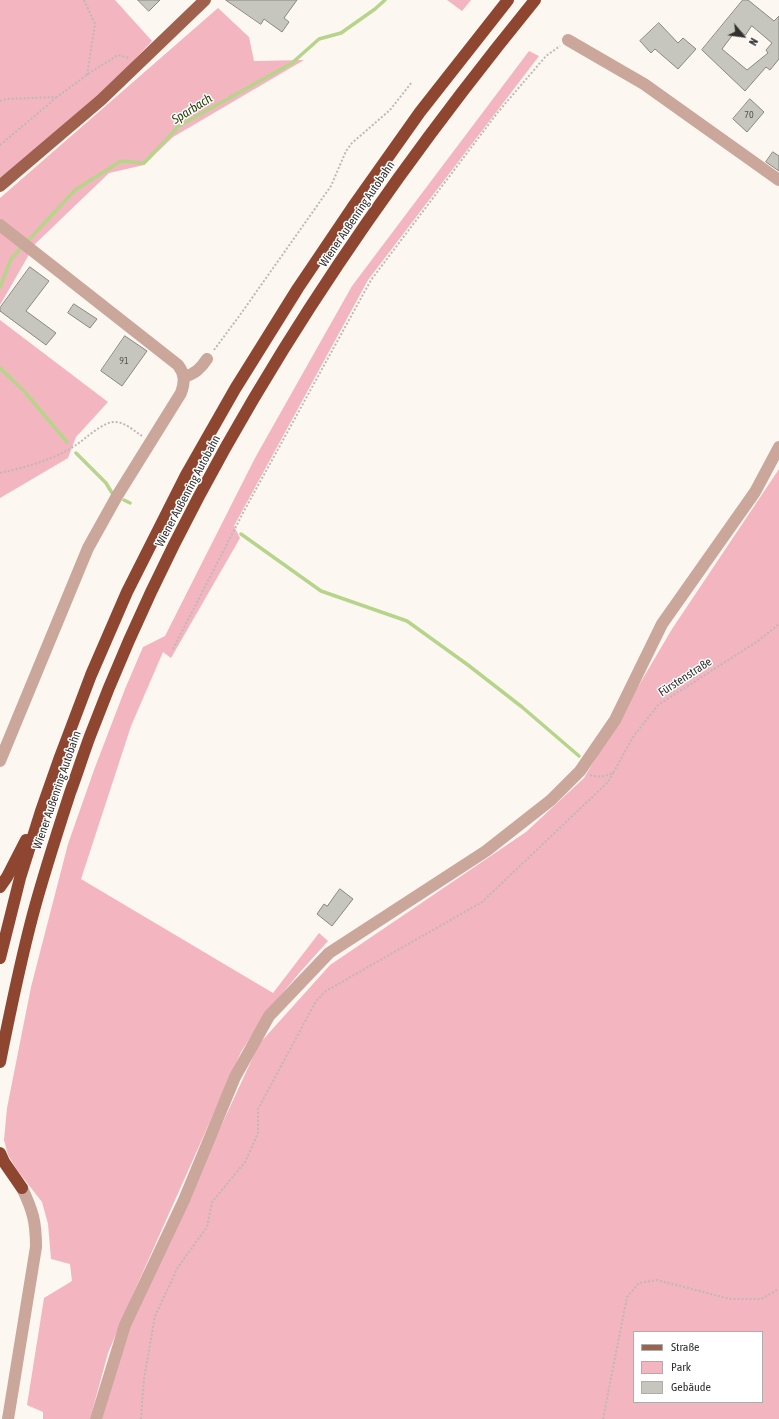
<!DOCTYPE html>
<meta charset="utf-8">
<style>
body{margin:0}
#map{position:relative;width:779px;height:1419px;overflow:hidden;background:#fdf7f2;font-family:"Asap Condensed",sans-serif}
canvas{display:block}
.legend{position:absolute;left:633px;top:1331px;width:130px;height:72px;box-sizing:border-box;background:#fff;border:1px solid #aeadac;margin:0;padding:5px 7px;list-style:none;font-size:12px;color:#343230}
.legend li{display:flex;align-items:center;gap:8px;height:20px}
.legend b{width:20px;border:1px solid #aeadac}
.north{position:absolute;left:723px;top:16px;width:40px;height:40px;-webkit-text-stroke:3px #fff;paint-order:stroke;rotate:119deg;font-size:11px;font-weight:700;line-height:16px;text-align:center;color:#343230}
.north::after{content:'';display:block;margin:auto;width:14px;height:18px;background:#343230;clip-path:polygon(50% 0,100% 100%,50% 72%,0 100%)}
</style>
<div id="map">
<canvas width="779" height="1419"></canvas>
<ul class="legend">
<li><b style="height:5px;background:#9f604d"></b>Straße</li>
<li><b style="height:11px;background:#f3b5c0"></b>Park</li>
<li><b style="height:11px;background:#c6c5be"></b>Gebäude</li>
</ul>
<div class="north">N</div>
</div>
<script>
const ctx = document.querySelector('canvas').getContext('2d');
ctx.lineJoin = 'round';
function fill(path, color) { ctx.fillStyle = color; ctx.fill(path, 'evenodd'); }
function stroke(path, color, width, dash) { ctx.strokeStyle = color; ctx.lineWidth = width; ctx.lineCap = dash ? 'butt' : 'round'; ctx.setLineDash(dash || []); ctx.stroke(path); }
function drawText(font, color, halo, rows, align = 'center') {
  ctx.font = font + ' "Asap Condensed",sans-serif'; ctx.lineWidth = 3; ctx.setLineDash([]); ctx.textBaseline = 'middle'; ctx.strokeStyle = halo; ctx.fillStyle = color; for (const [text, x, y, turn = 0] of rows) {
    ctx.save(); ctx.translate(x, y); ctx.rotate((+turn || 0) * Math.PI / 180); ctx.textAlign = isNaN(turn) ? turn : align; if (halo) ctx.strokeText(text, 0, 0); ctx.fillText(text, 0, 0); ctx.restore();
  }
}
fill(new Path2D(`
 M0 0H115L152 41 111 85 0 181Z
 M447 0H471L462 11Z
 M218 8 249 37 254 61 304 60 173 137 144 165 109 173 35 244 0 305V198Z
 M529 51 539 56 368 280 234 526 240 538 171 658 163 652 131 726 81 879 273 993 319 933 328 941 301 971 265 1014 241 1052 134 1292 108 1353 90 1419H43V1412L27 1405 44 1298 72 1281 70 1264 51 1259 48 1224 42 1202 17 1170 8 1155 4 1140 7 1108 31 987 68 844 94 770 125 689 143 647 165 636 255 458 352 286Z
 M0 320 108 402 76 437 68 458 0 498Z
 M779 469V1419H102L131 1321 259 1044 330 965 526 832 584 778 672 629ZM634 1332H762V1402H634Z`), '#f3b5c0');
stroke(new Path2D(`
 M0 287 11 259 75 190 121 161 144 163 179 126 292 63 319 39 341 33 375 9 385 0
 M0 368 24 391 67 442
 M76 453 106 483 112 493
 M124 500 130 503
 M241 534 321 591 407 621 468 665 522 707 579 756`), '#b6d58b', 3.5);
const building = new Path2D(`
 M138 0H160L149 11Z
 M226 0H297L284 18 289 22 282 32 264 19 261 24Z
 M743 0H748L774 21 779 16V59L770 70 766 67 745 91 702 50ZM752 26 772 43 766 50 768 53 747 70 722 49 737 29 745 35Z
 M659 23 678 43 683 38 696 49 678 69 655 49 651 53 640 41Z
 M750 99 764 112 747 132 733 119Z
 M773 152 779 156V171L766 162Z
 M30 267 49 281 26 311 56 333 46 345 0 311V308Z
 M74 304 97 319 90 328 68 313Z
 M125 336 147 351 122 386 101 371Z
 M340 889 353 899 332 926 317 914 324 904 327 906Z`);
fill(building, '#c6c5be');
stroke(building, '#888780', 1);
stroke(new Path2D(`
 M84 0 95 24 87 75
 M0 101 6 99 57 97 91 72 118 55 129 58
 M0 145 56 98
 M214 350 240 315 331 186 346 151 352 143 390 110 412 82
 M0 473C26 467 53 460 76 445 85 439 104 421 115 422 125 422 134 431 142 436
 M173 649 244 511 371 280 498 112 546 56 560 46
 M590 775C599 778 605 776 613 773L633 737 658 705 758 641 779 624
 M141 1419 144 1379 155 1316 178 1267 207 1227 212 1202 245 1162 258 1133V1109L316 1001 326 991 482 902 608 782 613 773
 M603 1419 627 1297 639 1283 657 1280 730 1299H761L779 1289`), '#beb9b5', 2, [2, 2]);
stroke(new Path2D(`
 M568 40 644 84 779 180
 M0 225 178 365C185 374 185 382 181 393L117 496 88 548 0 761
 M184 377C195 374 201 368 207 359
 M8 1419 36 1247C36 1222 33 1211 22 1188
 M96 1419 125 1325 184 1200 235 1077 269 1016 329 953 486 851 551 800 580 771 615 720 662 624 755 492 779 447`), '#cba69b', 12);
stroke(new Path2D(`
 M0 186 101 100 205 0`), '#9f604d', 12);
stroke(new Path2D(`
 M0 887 7 877 26 840
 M0 958 20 878 41 811 60 757 91 675 127 592 186 475 235 389 298 288 352 208 420 112 508 0
 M0 1062C10 1012 20 963 33 914 44 873 57 833 70 793 77 774 83 755 90 736 191 468 355 221 535 0
 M0 1153 4 1162 22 1188`), '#8e4631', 12);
drawText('10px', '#585754', null, [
 ["70",749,115],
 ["91",124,361]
]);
drawText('12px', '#343230', '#fff', [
 ["Wiener Außenring Autobahn",357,214,-56],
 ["Wiener Außenring Autobahn",188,491,-62],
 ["Fürstenstraße",685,677,-33],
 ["Wiener Außenring Autobahn",57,790,-71]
]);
drawText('italic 13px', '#2f410c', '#fff', [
 ["Sparbach",192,109,-32]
]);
</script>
